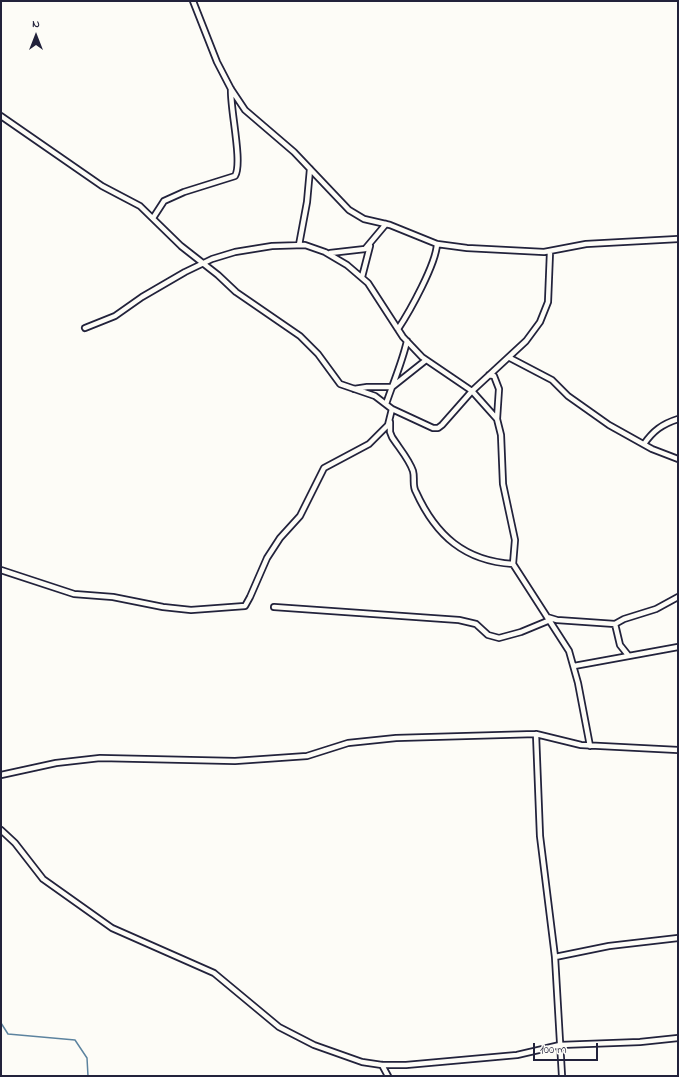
<!DOCTYPE html>
<style>
body{margin:0}
#map{position:relative;width:679px;height:1077px;overflow:hidden;background:#fdfcf7;font-family:"Indie Flower",sans-serif}
canvas{display:block}
.frame{position:absolute;inset:0;border:2px solid #22223b;pointer-events:none}
.north{position:absolute;left:16px;top:16px;width:40px;height:40px;-webkit-text-stroke:3px #fdfcf7;paint-order:stroke;rotate:0deg;font-size:11px;font-weight:700;line-height:16px;text-align:center;color:#22223b}
.north::after{content:'';display:block;margin:auto;width:14px;height:18px;background:#22223b;clip-path:polygon(50% 0,100% 100%,50% 72%,0 100%)}
.scale{position:absolute;left:533px;top:1043px;width:65px;height:18px;box-sizing:border-box;border:2px solid #22223b;border-top:0;padding-left:5px;font-size:12px;line-height:14px;white-space:nowrap;color:#22223b;-webkit-text-stroke:3px #fdfcf7;paint-order:stroke}
</style>
<div id="map">
<canvas width="679" height="1077"></canvas>
<div class="frame"></div>
<div class="north">N</div>
<div class="scale">100 m</div>
</div>
<script>
const ctx = document.querySelector('canvas').getContext('2d');
ctx.lineJoin = 'round';
function stroke(path, color, width, dash) { ctx.strokeStyle = color; ctx.lineWidth = width; ctx.lineCap = dash ? 'butt' : 'round'; ctx.setLineDash(dash || []); ctx.stroke(path); }
stroke(new Path2D(`
 M1 1023 8 1034 75 1040 87 1058 88 1076`), '#5c839f', 1.5);
const minor = new Path2D(`
 M193 1 217 62 231 89 245 110 294 152 349 210 364 219 390 225 437 244 467 248 544 252 586 244 678 239
 M1 116 102 186 140 206 181 246 218 275 236 292 300 336 318 354 340 384 375 396 392 409 433 428H438L442 425 472 391 526 341 540 322 548 302 550 252
 M153 218 164 201 184 192 235 176C243 163 230 109 231 89
 M299 245 307 202 310 169
 M330 253 365 249 386 224
 M362 277 370 246
 M85 328 115 316 142 297 185 272 212 259 235 252 272 246 305 245 325 252 347 265 368 283 403 337 422 357 472 391 497 419 501 435 503 484 515 540 513 564 569 651 578 683 590 746
 M398 329C410 311 436 264 437 244
 M510 358 552 380 568 396 609 425 652 449 678 459
 M489 375 494 376 499 389 497 419
 M354 389 367 387H392L426 360
 M386 404C393 383 402 363 407 341
 M390 422V432L392 437C399 448 409 459 413 471 415 478 412 486 416 492 436 536 465 561 513 564
 M644 444C653 431 662 424 678 419
 M1 570 74 594 113 597 163 607 191 610 245 606 250 597 267 558 280 538 300 516 324 468 369 444 388 425 392 409
 M274 607 459 620 476 624 488 635 499 638 521 632 550 620
 M547 617 557 620 615 624 620 645 628 655
 M615 624 624 619 656 609 678 597
 M574 666 678 647
 M536 734 540 836 555 957 562 1076
 M1 775 56 763 100 758 235 761 307 756 348 743 396 738 536 734 581 745 678 750
 M1 830 15 843 43 879 112 928 214 973 279 1027 314 1045 362 1062 382 1065H406L517 1055 560 1045 640 1042 678 1038
 M555 957 609 946 678 938
 M382 1065 388 1076`);
stroke(minor, '#22223b', 8);
stroke(minor, '#fdfcf7', 4.5);
</script>
